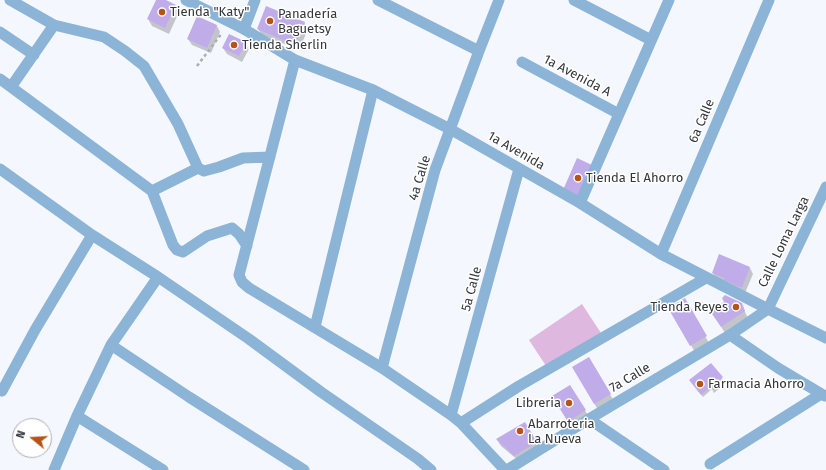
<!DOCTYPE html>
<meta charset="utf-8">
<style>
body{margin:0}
#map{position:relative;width:826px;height:470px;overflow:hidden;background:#f5f7fe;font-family:"Fira Sans",sans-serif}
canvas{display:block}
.north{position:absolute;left:12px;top:418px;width:40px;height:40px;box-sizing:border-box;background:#fff;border:1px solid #aeafb0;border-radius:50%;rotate:288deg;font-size:11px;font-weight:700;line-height:16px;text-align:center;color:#34363a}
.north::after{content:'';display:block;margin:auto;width:14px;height:18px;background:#b65319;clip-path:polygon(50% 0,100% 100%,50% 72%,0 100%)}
</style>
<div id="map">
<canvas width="826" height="470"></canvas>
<div class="north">N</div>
</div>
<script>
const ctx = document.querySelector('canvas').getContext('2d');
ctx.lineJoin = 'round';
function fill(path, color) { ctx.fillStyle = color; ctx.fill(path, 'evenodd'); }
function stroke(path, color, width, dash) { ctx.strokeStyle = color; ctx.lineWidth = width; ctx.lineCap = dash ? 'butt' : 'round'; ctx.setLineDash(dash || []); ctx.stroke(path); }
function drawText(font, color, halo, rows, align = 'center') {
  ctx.font = font + ' "Fira Sans",sans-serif'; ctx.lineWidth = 3; ctx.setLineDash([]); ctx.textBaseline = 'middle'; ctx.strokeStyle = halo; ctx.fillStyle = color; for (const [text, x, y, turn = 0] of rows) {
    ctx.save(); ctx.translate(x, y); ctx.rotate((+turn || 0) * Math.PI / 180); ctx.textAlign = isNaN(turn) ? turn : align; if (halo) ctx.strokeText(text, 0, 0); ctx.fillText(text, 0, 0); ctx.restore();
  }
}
fill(new Path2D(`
 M582 304 601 333 548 369 529 340Z`), '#dfb8e0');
fill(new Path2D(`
 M157 0H163L176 6 179 12 169 34 152 26 148 19Z
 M198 17 217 26 220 32 211 53 192 45 188 39Z
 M304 22 308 29 299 50 262 35 258 29Z
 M245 42 249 49 242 62 227 54 223 48Z
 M750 268 753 274 745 293 716 279 713 273Z
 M684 299 709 343 695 352 669 308Z
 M725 302 741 304 748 318 725 333 715 317Z
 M589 358 614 401 598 410 574 368Z
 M722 378 725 384 714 393 712 389 703 397 692 383Z
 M570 386 589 417 572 427 553 396Z
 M524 423 539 449 519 461 501 446 497 440Z`), '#0003');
fill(new Path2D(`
 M156 0H166L176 5 165 28 147 19Z
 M266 6 305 22 295 45 257 29Z
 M197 16 217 25 207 48 187 39Z
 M229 34 246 42 239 56 222 48Z
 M577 158 592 165 579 197 563 190Z
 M719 254 750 267 742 288 724 280V278L712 273Z
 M725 295 742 303 745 311 721 327 710 311 724 302 722 298Z
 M685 298 707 336 690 346 668 308Z
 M589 357 611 394 594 404 572 367Z
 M711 363 723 377 701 395 689 380Z
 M570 385 586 410 568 422 552 396Z
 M525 422 537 442 514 456 496 439Z`), '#bface9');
stroke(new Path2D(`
 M197 66 222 33`), '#abadb2', 2.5, [3, 3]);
stroke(new Path2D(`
 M10 0 54 25 104 37 125 51 144 66 178 124 198 168 204 171 219 167 243 158 270 157
 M378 0 479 51
 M574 0 651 40
 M244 29 255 0
 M0 32 34 55
 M295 60 239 275 242 282 249 288 382 368 451 415 461 423 505 470
 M522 62 619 114
 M0 79 152 191 198 168
 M11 87 54 25
 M0 169 92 235 158 277 249 339 321 392 418 459 431 470
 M826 187 768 309 826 338
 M152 191 173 245 177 250 183 252 207 236 232 228 239 234 247 246
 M580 203 669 0
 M661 254 769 0
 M315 327 373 90
 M730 335 778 368 825 396
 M111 345 189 397 304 470
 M382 368 435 170 479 51 499 0
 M2 391 35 330 92 235
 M451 415 519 169
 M77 416 163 470
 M589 419 664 470
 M461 423 519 386 706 278
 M710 464 821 394
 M54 470 77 416 111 345 158 277`), '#8bb4d7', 11);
stroke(new Path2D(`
 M186 0 244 29 295 60 373 90 450 129 580 203 661 254 768 309 730 335 589 419 507 470`), '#8bb4d7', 11);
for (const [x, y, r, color] of [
 [162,12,4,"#b65319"],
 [270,21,4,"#b65319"],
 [234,45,4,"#b65319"],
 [578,178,4,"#b65319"],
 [736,307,4,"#b65319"],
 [700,384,4,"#b65319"],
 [569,403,4,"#b65319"],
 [520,431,4,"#b65319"]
]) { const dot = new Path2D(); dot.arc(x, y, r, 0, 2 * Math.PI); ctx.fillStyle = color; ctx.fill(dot); stroke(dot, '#fff', 1.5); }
drawText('13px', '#34363a', '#fff', [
 ["Tienda \"Katy\"",170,12],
 ["Panadería",278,14],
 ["Baguetsy",278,29],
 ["Tienda Sherlin",242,45],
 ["Tienda El Ahorro",586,178],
 ["Tienda Reyes",728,307,"right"],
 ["Farmacia Ahorro",708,384],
 ["Libreria",561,403,"right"],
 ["Abarroteria",528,424],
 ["La Nueva",528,439]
], 'left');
drawText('13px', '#34363a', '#fff', [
 ["1a Avenida A",577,76,28],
 ["6a Calle",702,121,-67],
 ["1a Avenida",516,151,30],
 ["4a Calle",420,178,-73],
 ["Calle Loma Larga",784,242,-64],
 ["5a Calle",472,289,-75],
 ["7a Calle",630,378,-31]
]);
</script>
